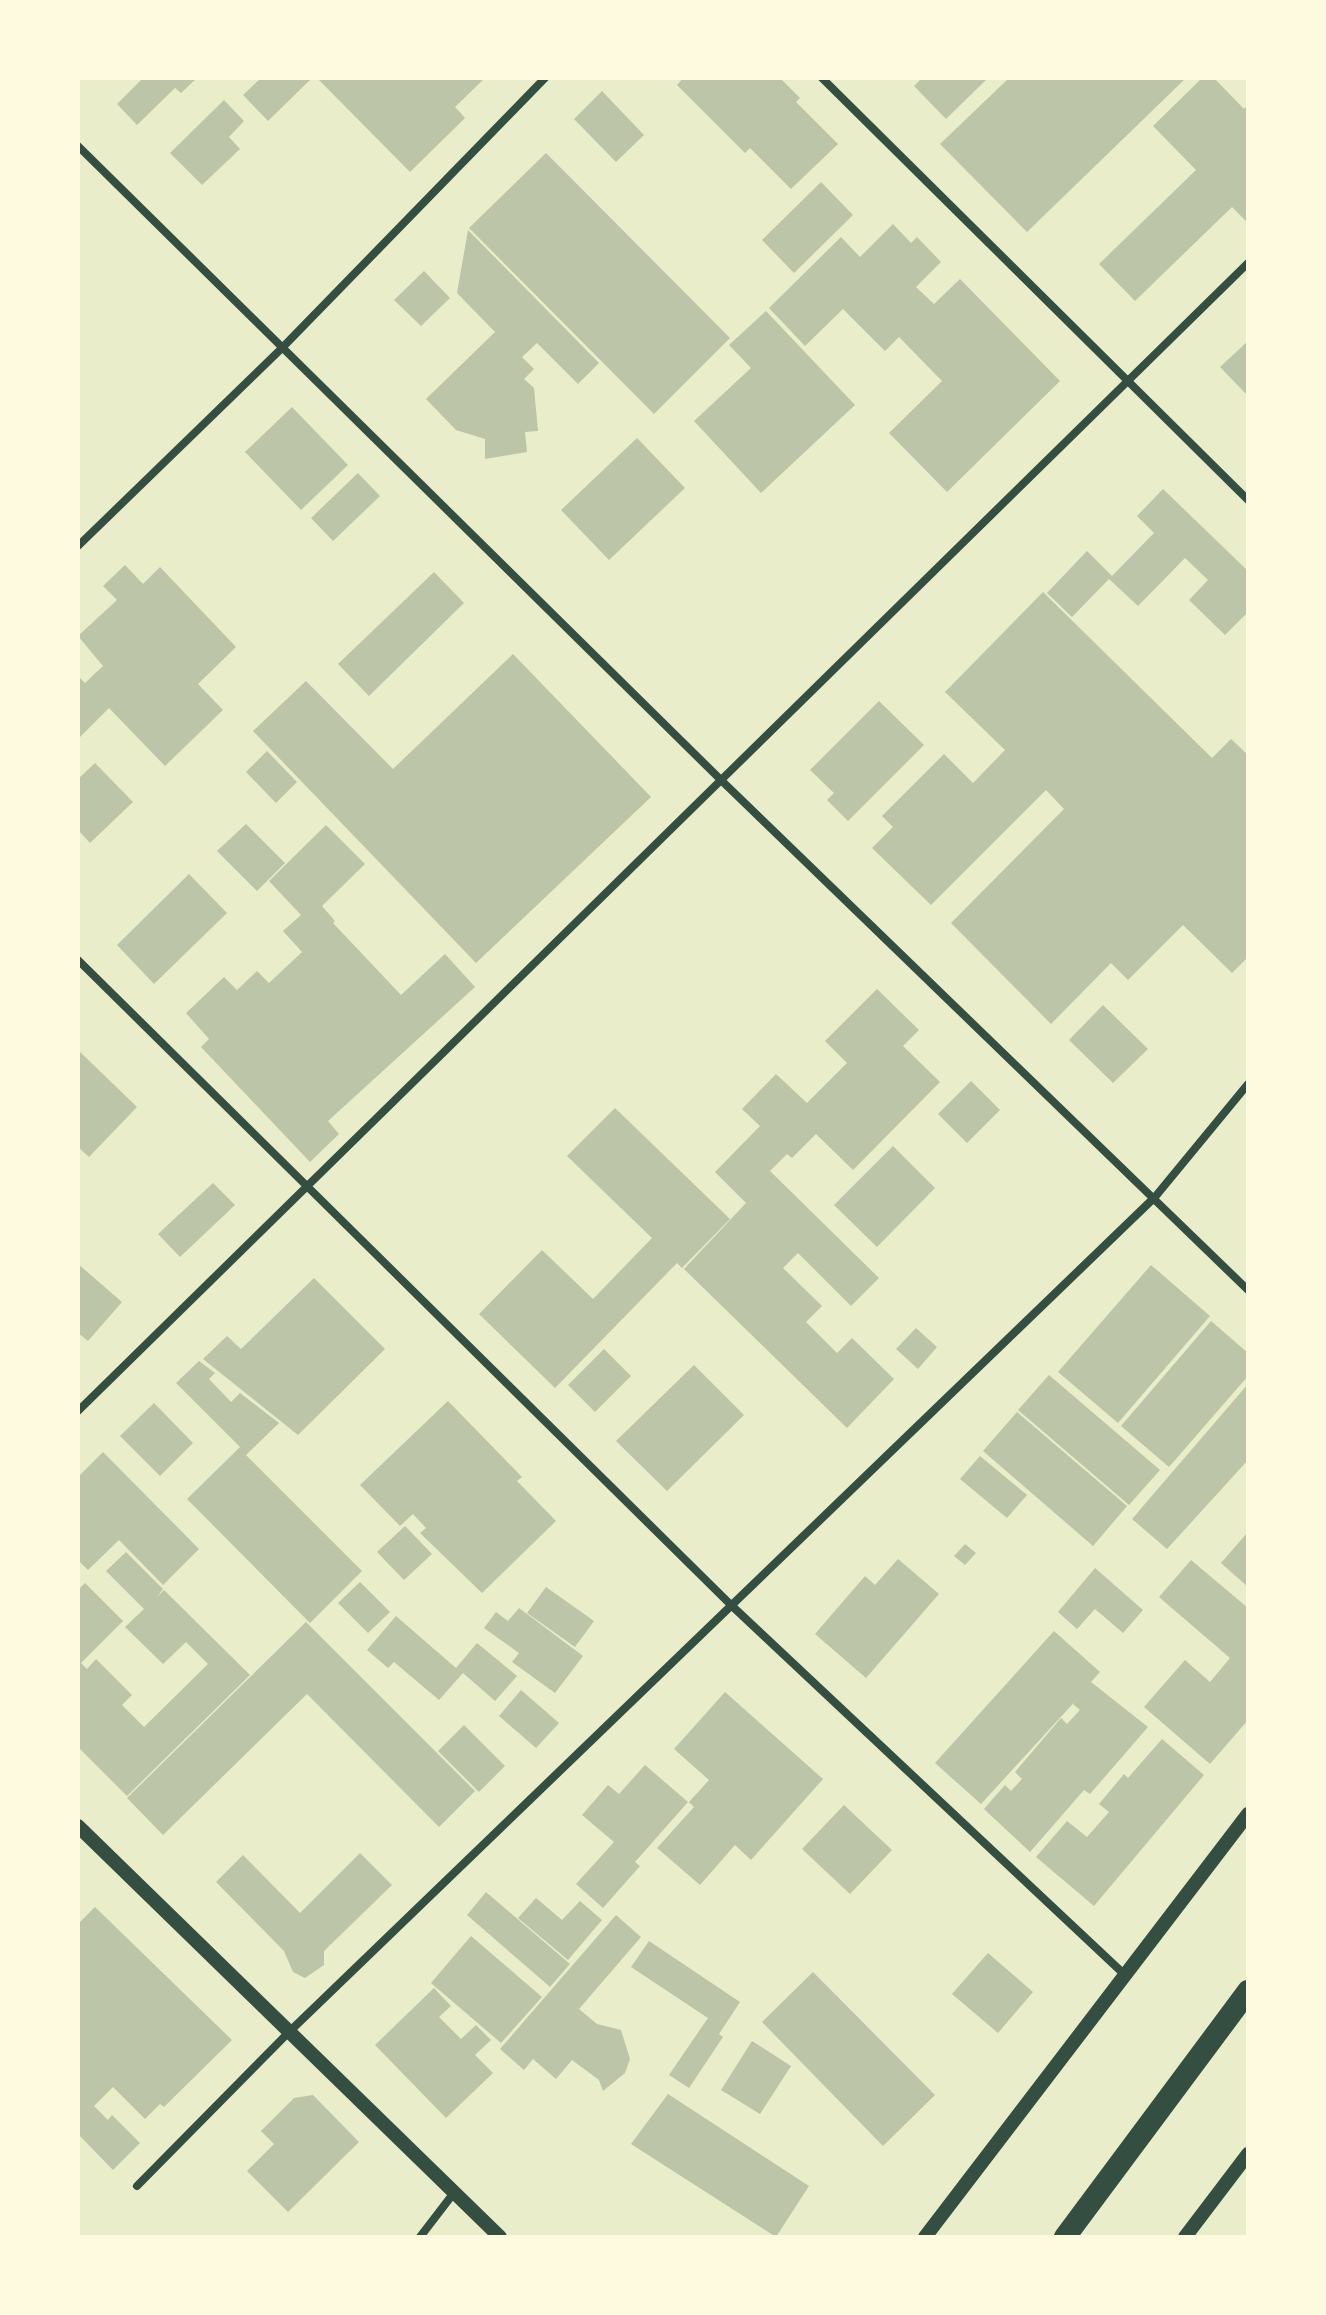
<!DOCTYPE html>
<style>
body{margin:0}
#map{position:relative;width:1326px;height:2315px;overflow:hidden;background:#e9edc9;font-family:"Nunito Sans",sans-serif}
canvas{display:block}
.frame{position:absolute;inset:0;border:80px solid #fefae0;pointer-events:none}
</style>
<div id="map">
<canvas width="1326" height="2315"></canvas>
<div class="frame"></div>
</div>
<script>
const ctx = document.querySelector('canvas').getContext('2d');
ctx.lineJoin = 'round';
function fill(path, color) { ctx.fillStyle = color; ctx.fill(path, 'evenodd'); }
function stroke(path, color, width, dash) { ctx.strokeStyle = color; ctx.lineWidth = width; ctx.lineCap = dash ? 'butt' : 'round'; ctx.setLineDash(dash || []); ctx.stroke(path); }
fill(new Path2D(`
 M143 78H197L181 93 175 88 137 125 117 104Z
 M261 78H312L268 121 243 95Z
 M317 78H485L455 107 465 118 410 172Z
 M683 78H780L800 98 796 102 838 144 791 189 750 148 745 153 677 85Z
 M922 78H988L946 119 914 86Z
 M1009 78H1186L1027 232 940 144Z
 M1202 78H1214L1244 109 1248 105V219L1246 221 1232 207 1135 301 1099 264 1196 170 1153 126Z
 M602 91 644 135 616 162 574 119Z
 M224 100 244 121 229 137 240 149 202 185 170 153Z
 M546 153 730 338 654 414 469 228Z
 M821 182 853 215 794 273 762 240Z
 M893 224 911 243 917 237 941 262 916 287 934 304 960 279 1060 381 947 492 889 433 942 381 899 337 885 351 843 309 805 346 769 308 841 237 860 257Z
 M468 230 599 363 578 384 537 343 522 357 534 369 524 379 534 388 538 431 525 432 527 452 485 459V439L456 430 426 399 495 332 457 293Z
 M424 271 450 298 421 326 394 300Z
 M766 311 855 405 761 493 694 421 751 368 729 345Z
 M1248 341V396L1220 367Z
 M292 407 348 465 301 510 245 452Z
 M637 438 685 488 609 560 561 510Z
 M358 473 380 496 333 541 311 518Z
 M1163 489 1248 571V612L1225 635 1189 600 1208 580 1185 558 1138 606 1109 579 1072 617 1047 593 1087 551 1112 576 1154 533 1137 516Z
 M125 565 143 584 160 567 236 647 198 684 223 710 165 766 109 708 78 739V676L85 683 103 666 78 636 117 600 103 586Z
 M434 572 464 603 369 696 338 664Z
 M1043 592 1212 758 1231 739 1248 755V957L1232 973 1183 925 1128 980 1111 963 1051 1024 951 923 1064 809 1046 790 931 905 872 848 893 827 882 816 944 754 973 783 1005 750 945 692Z
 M513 654 651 797 476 963 253 731 306 681 393 769Z
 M879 701 924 745 848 821 827 800 834 793 810 770Z
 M267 751 297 782 276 803 246 772Z
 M95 763 133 802 90 843 78 830V779Z
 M246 824 285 863 257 891 217 851Z
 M326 825 365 864 322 906 335 921 333 923 401 995 445 954 475 987 328 1121 339 1134 310 1162 201 1047 209 1039 186 1013 224 977 237 990 257 971 269 983 302 952 283 931 301 915 269 881Z
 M189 874 227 913 154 984 117 945Z
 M877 989 919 1030 903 1046 940 1082 853 1170 816 1134 792 1158 787 1154 770 1171 879 1278 851 1306 798 1253 783 1268 822 1306 806 1322 837 1353 852 1338 894 1379 847 1428 684 1269 746 1203 715 1172 760 1126 742 1109 776 1074 807 1103 847 1063 825 1041Z
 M1103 1005 1148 1049 1113 1083 1069 1040Z
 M78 1050 137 1107 89 1157 78 1147Z
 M971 1081 1000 1110 967 1143 938 1114Z
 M615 1108 730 1219 682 1268 677 1263 555 1388 479 1314 542 1250 593 1299 652 1238 567 1156Z
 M893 1146 935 1188 877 1247 834 1205Z
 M213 1183 235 1205 180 1257 158 1234Z
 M78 1264 122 1302 88 1341 78 1333Z
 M1151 1265 1210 1316 1118 1423 1058 1372Z
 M314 1278 385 1349 298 1435 203 1359 227 1336 241 1349Z
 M1211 1321 1248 1353V1376L1169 1467 1121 1426Z
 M916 1328 937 1347 918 1369 896 1349Z
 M604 1349 631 1376 595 1412 568 1385Z
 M199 1361 215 1373 209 1379 231 1402 240 1393 279 1423 246 1455 362 1571 310 1623 187 1499 240 1447 176 1383Z
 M694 1365 744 1415 667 1491 616 1441Z
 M1049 1375 1160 1470 1129 1505 1018 1410Z
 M1248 1384V1460L1167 1549 1132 1519Z
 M448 1401 522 1477 517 1481 556 1521 482 1593 420 1533 426 1528 413 1514 400 1526 360 1485Z
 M154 1403 193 1443 160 1476 120 1436Z
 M1017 1412 1127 1506 1093 1546 983 1451Z
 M103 1452 199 1549 163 1585 119 1540 88 1570 78 1560V1477Z
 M980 1456 1027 1495 1007 1518 960 1479Z
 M405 1526 432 1554 404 1580 377 1552Z
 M1248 1532V1587L1221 1563Z
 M965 1544 976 1553 965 1565 954 1556Z
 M126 1552 163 1589 157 1597 164 1590 250 1675 127 1796 78 1747V1590L85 1583 123 1621 81 1663 87 1669 96 1659 132 1695 122 1705 144 1727 208 1664 186 1642 163 1664 125 1627 144 1609 106 1571Z
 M898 1559 939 1594 866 1678 815 1634 865 1576 875 1585Z
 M1191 1560 1248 1608V1720L1210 1764 1144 1707 1185 1660 1210 1682 1230 1658 1159 1597Z
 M1095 1568 1143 1610 1123 1633 1095 1609 1077 1629 1058 1612Z
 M360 1582 390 1612 368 1633 338 1603Z
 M546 1587 594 1621 575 1647 527 1613Z
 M519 1608 583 1656 555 1693 512 1662 519 1653 484 1628 496 1612 508 1621Z
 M396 1616 456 1668 477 1643 517 1676 495 1701 463 1673 439 1700 394 1662 388 1668 367 1650Z
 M306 1622 475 1791 439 1827 307 1694 163 1835 127 1798Z
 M1054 1631 1100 1672 1091 1682 1148 1727 1090 1794 1084 1790 1030 1852 984 1809 1005 1785 1011 1791 1022 1779 1015 1772 1061 1718 1067 1724 1080 1710 1073 1704 1079 1697 981 1804 935 1763Z
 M521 1690 559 1723 536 1748 499 1716Z
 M725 1692 823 1779 751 1860 735 1845 700 1885 657 1848 694 1807 689 1802 709 1780 674 1749Z
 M464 1725 505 1766 479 1792 438 1751Z
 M1162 1739 1204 1775 1094 1906 1036 1857 1067 1821 1087 1837 1109 1812 1099 1804 1124 1774 1128 1778Z
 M645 1765 688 1802 635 1862 640 1866 603 1908 576 1884 614 1842 582 1815 608 1785 619 1794Z
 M844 1805 892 1850 850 1894 802 1849Z
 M360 1853 392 1885 324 1951V1965L305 1978 293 1972 284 1951 216 1882 243 1855 300 1913Z
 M486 1892 570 1964 550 1987 467 1915Z
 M536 1898 562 1920 580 1901 602 1920 568 1960 518 1918Z
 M95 1907 232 2040 164 2107 160 2104 145 2119 113 2087 94 2106 108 2120 112 2115 140 2143 113 2170 78 2134V1924Z
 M616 1915 641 1937 579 2009 597 2024 621 2030 630 2059 625 2073 603 2091 599 2080 572 2060 556 2079 533 2059 524 2070 500 2049Z
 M471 1936 542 1997 501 2043 431 1983Z
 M649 1941 740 2002 719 2034 723 2037 689 2088 669 2075 708 2018 631 1967Z
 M988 1953 1033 1992 998 2033 952 1994Z
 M813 1972 935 2095 883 2146 762 2022Z
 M434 1988 451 2006 439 2017 461 2039 476 2025 491 2040 475 2055 493 2073 446 2118 375 2045Z
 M752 2041 791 2066 760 2114 721 2090Z
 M668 2094 809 2186 776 2237 631 2144Z
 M313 2095 359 2142 288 2212 247 2171 274 2144 261 2131 294 2098Z`), '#bcc5a7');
stroke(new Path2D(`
 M822 78 1248 500
 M78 146 723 782 1248 1290
 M78 546 281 349 545 78
 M78 960 731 1605 1125 1975
 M78 1411 1248 263
 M137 2186 288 2033 1155 1197 1248 1084
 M420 2237 453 2194`), '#344e41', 8);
stroke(new Path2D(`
 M78 1826 500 2237
 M925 2237 1248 1814
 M1185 2237 1248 2154`), '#344e41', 14);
stroke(new Path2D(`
 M1065 2237 1248 1991`), '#344e41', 22);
</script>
